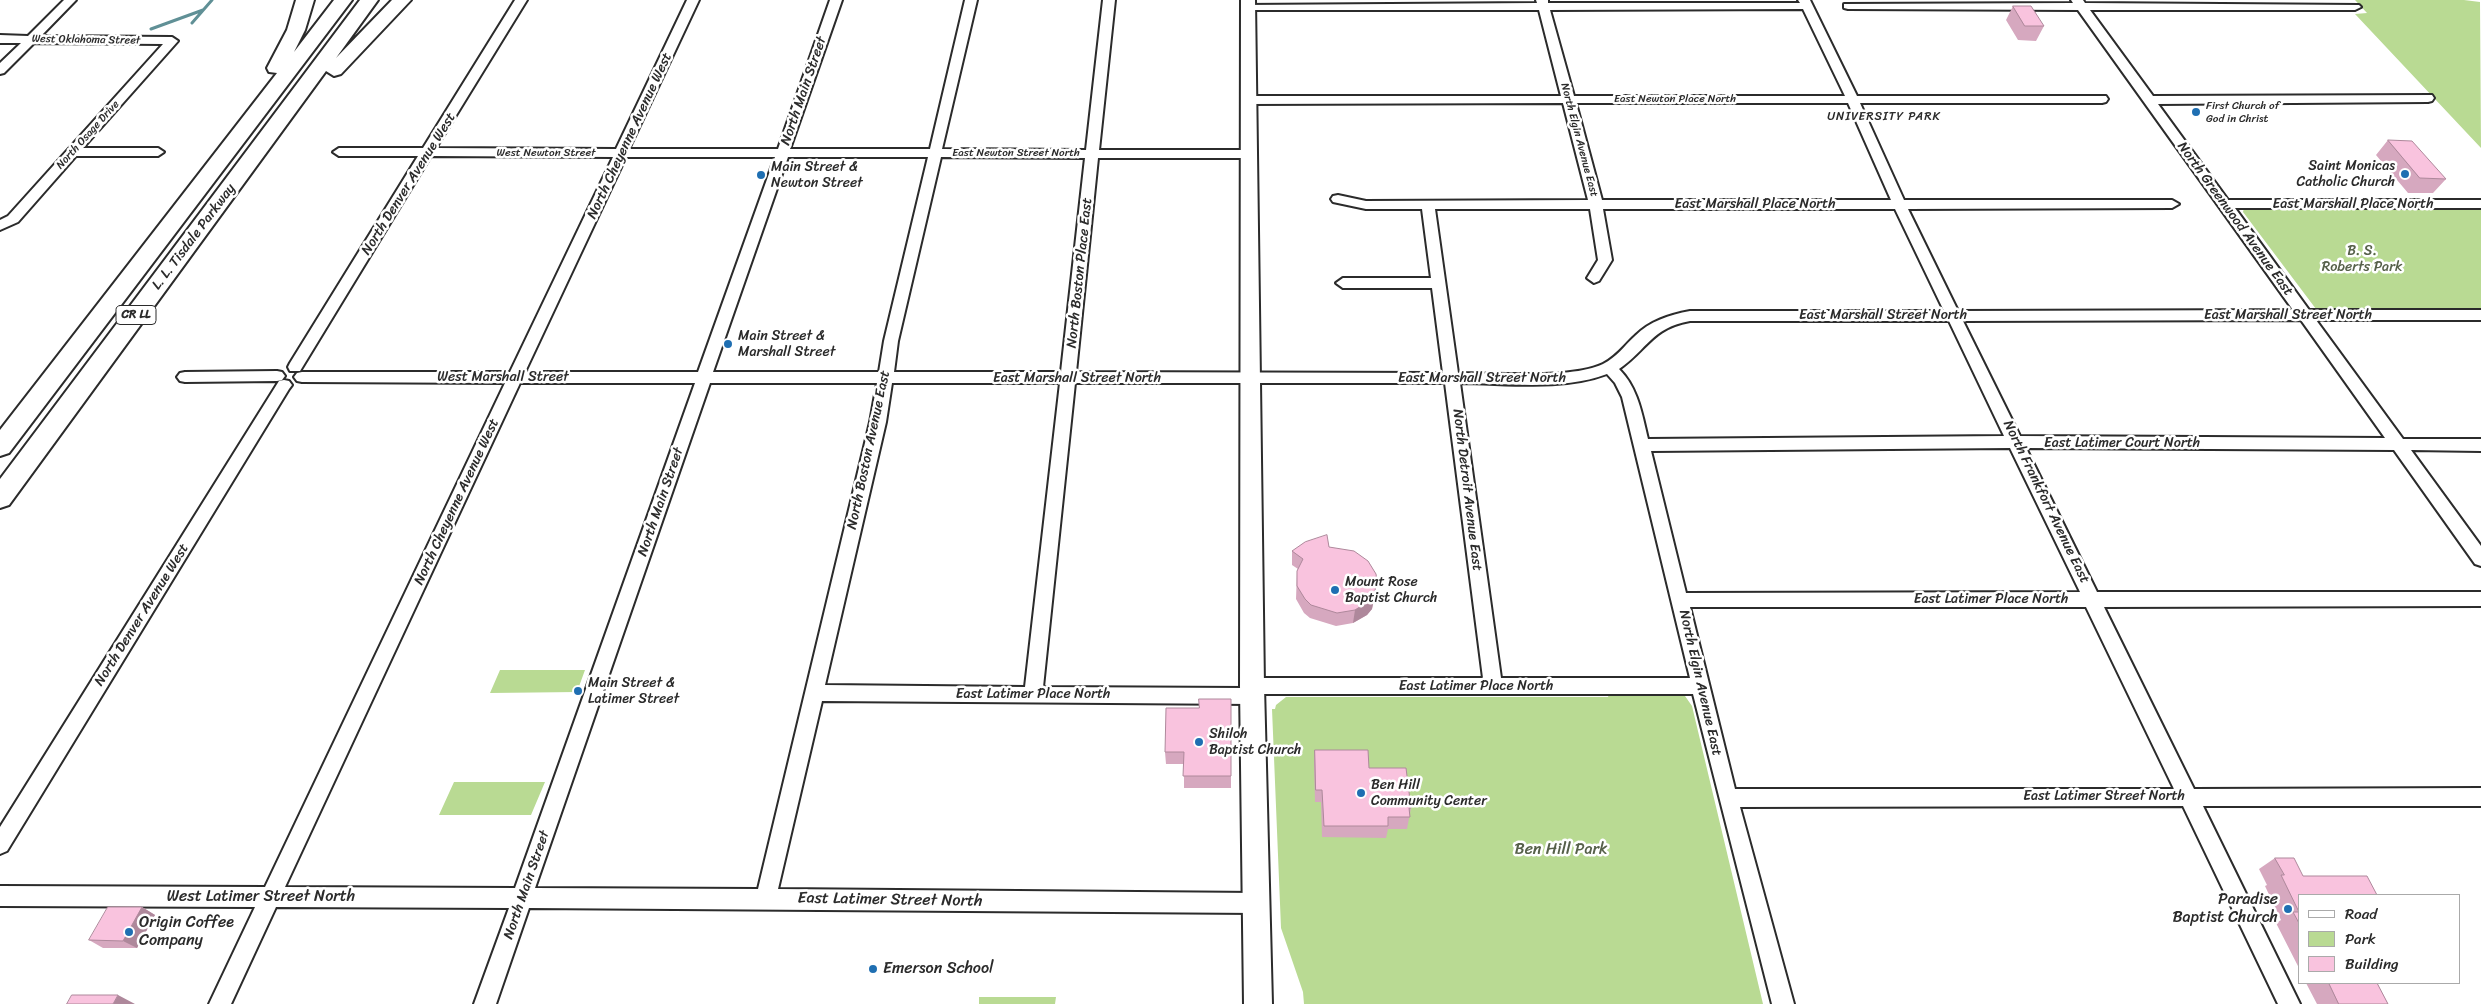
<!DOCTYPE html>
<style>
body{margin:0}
#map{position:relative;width:2481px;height:1004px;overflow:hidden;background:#fff;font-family:Sriracha,sans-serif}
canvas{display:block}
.legend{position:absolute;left:2298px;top:894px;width:162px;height:90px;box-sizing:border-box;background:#fff;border:1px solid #aaa;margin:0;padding:6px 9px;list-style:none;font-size:15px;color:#2b2b2b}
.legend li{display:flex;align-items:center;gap:10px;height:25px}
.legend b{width:25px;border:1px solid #aaa}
</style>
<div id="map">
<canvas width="2481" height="1004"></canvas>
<ul class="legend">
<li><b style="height:6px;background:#fff"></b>Road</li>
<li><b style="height:14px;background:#b9da93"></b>Park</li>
<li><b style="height:14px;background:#f9c3de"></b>Building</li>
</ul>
</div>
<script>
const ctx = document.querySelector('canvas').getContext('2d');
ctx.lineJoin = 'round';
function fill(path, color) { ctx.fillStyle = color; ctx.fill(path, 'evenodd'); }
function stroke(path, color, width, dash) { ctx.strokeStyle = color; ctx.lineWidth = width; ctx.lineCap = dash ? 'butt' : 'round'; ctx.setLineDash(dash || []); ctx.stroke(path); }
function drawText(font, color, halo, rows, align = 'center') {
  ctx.font = font + ' Sriracha,sans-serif'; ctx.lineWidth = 5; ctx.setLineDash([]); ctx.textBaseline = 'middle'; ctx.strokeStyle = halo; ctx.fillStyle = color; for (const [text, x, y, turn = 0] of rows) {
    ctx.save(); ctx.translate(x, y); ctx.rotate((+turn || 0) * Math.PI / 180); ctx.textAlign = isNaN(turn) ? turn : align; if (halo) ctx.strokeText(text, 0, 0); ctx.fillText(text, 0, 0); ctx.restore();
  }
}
fill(new Path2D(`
 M2355 0H2464L2480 2 2481 148 2355 14 2367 13Z
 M2244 208 2481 210V310L2316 309 2243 212Z
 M500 670H585L577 692 490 693Z
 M1609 694 1680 695 1685 696 1692 706 1763 1004H1304L1303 992 1281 928 1272 709H1275L1276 705 1286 697H1608Z
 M454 782H545L531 815H439Z
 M979 997H1056L1055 1004H979Z`), '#b9da93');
stroke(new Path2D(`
 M192 23 212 0
 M151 29 203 10`), '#609096', 3);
const minor = new Path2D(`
 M64 0H76L41 36 172 37 178 41 83 148H158L164 152 158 156H76L18 222 0 230V220L8 216 163 44 34 43 4 73 0 74V63L21 43H0V35L28 36Z
 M515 0H527L436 148 616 149 687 0H699L629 149H778L830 0H842L790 149H930L965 0H977L942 149 1086 150 1103 0H1115L1099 150H1249L1255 154 1249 158H1098L1076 372 1443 373 1432 288H1343L1336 283 1343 278H1431L1422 209H1366L1333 202 1331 199 1333 196 1338 195 1366 201 1588 200 1563 103 1249 104 1243 100 1249 96H1561L1539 10H1248L1244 9V5L1537 3 1536 0H1548V3H1800L1798 0H1810L1857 96H2106L2108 99 2106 102 2102 103H1860L1904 200H2172L2179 204 2172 208 1908 209 1958 311 2293 310 2078 10 1848 9 1844 8V4L2073 3 2071 0H2083L2085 3 2359 5 2361 7 2355 10H2090L2153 96 2432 95 2434 98 2432 101 2428 102 2158 104 2228 200H2481V208H2235L2309 310H2481V320H2316L2403 439H2481V451L2411 450 2481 546V566L2475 564 2394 450 2026 448 2097 592H2481V606L2104 607 2194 789 2481 788V806H2203L2300 1004H2278L2183 806 1740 807 1794 1004H1772L1693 694H1260L1258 702 1252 704 822 701 778 889 1257 893 1264 896 1267 903 1264 910 1257 913 529 908 496 1004H474L509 908 276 907 231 1004H209L255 907 0 906V886L265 887 505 383 302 382 297 381 294 377 297 373 302 372H510L613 157 431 156 300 371H290L288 367 290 363 418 156H339L333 152 339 148H423ZM1803 9 1845 96H1574L1550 10ZM1576 103H1848L1891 200H1602ZM626 157H775L698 372H525ZM788 157H928L884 341 879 372H713ZM941 157 1085 158 1061 372H894L898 341ZM1435 209H1590L1598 260 1587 278 1594 283 1599 281 1612 260 1603 209H1895L1944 311H1690C1669 315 1650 321 1635 336 1624 346 1617 357 1603 364 1572 379 1495 373 1458 373ZM2301 320 2385 438 2020 436 1963 321ZM1690 321H1949L2004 436 1648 439C1642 414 1638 388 1619 369 1648 349 1651 328 1690 321ZM1607 374 1615 383 1622 397 1690 678H1501L1460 383C1507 383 1562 391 1607 374ZM520 383H695L515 888 285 887ZM710 383H877L870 422 758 889 535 888ZM892 383H1060L1025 687 825 685 886 422ZM1075 383H1445L1483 678H1252L1246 680 1244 688 1043 687ZM2010 448 2080 592 1686 593 1651 451ZM1690 607H2086L2174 789H1735Z
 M277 371 282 372 285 376 282 380 277 381 185 382 180 381 177 377 180 373 185 372Z
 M284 380 289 381 292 385 289 389 7 851 0 854V827L279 381Z`);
const major = new Path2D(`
 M1241 0H1255L1264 686 1272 1004H1244L1240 686Z`);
const highway = new Path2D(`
 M296 0H314L305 30 294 52 334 0H352L9 453 0 456V430L277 73 269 72 267 68 287 30Z
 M360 0H378L336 58 392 0H411L341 74 334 76 326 71 9 505 0 508V479Z`);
stroke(minor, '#2b2b2b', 4);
stroke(major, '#2b2b2b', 4);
stroke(highway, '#2b2b2b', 4);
fill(minor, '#fff');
fill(major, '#fff');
fill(highway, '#fff');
fill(new Path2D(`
 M2013 6 2044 26 2036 41 2018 40 2006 20Z
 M2388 140 2446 179 2433 193H2408L2376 155Z
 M1329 547 1375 594 1372 609 1367 615 1353 623 1336 626 1310 618 1304 613 1296 599 1297 571 1298 569 1292 565V551Z
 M1231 699V788H1184V764H1166L1165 752 1199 708Z
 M1315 750 1369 768 1411 808 1407 829H1388L1386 838 1322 837 1321 802H1315L1314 762Z
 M2275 858 2300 895V970L2276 923 2281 920 2265 886 2267 885 2259 869Z
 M142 907 155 915 137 948H103L89 940Z
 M2306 983H2377L2388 1004H2317Z`), '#d6a8bf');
fill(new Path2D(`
 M1377 581 1375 594 1372 609 1367 615 1353 623 1355 610Z
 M142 907 155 915 137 948 123 941Z
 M118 995 135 1004H113Z`), '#ae889b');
const building = new Path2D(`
 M2013 6H2031L2044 26H2025Z
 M2388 140 2412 141 2446 179 2420 178Z
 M1327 535 1329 547 1354 551 1368 561 1376 574 1377 581 1374 595 1369 601 1355 610 1337 613 1311 605 1305 599 1297 586V571L1303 559 1292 551 1305 542Z
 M1199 699H1231V776H1183L1184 752H1165L1166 708H1199Z
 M1315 750H1368L1369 768H1406L1411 808H1409L1410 817H1388V826H1324L1322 790H1316Z
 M2275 858H2294L2303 876H2367L2377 895H2300V925L2293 912H2299L2281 875H2284Z
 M108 907H142L123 941 89 940Z
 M2329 983H2377L2388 1004H2339Z
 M72 995H118L113 1004H67Z`);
fill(building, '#f9c3de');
stroke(building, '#ae889b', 1);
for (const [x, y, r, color] of [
 [2196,112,5,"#1f6fb2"],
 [2405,174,5,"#1f6fb2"],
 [761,175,5,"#1f6fb2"],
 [728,344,5,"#1f6fb2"],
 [1335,590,5,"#1f6fb2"],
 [578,691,5,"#1f6fb2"],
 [1199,742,5,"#1f6fb2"],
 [1361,793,5,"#1f6fb2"],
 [2288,909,5,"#1f6fb2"],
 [129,932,5,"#1f6fb2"],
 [873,969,5,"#1f6fb2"]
]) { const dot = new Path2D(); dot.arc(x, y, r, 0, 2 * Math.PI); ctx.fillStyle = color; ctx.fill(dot); stroke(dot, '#fff', 2); }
drawText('11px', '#2b2b2b', '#fff', [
 ["West Oklahoma Street",86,40,1],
 ["East Newton Place North",1675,99],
 ["North Osage Drive",88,135,-48],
 ["North Elgin Avenue East",1579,140,75],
 ["West Newton Street",546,153],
 ["East Newton Street North",1016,153]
]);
drawText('11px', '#2b2b2b', '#fff', [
 ["First Church of",2206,106],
 ["God in Christ",2206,119]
], 'left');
ctx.letterSpacing = '1px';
drawText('12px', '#2b2b2b', '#fff', [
 ["UNIVERSITY PARK",1884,117]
]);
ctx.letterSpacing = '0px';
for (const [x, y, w] of [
 [136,315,40]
]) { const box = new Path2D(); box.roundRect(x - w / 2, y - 9.5, w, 19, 4); ctx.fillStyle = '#fff'; ctx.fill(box); stroke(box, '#2b2b2b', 1); }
drawText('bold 12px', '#2b2b2b', null, [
 ["CR LL",136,315]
]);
drawText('14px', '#2b2b2b', '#fff', [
 ["North Main Street",804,91,-71],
 ["North Cheyenne Avenue West",630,136,-65],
 ["North Denver Avenue West",409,184,-58],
 ["East Marshall Place North",1755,204],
 ["East Marshall Place North",2353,204],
 ["North Greenwood Avenue East",2235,219,54],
 ["L. L. Tisdale Parkway",194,237,-53],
 ["North Boston Place East",1080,273,-84],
 ["East Marshall Street North",1883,315],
 ["East Marshall Street North",2288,315],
 ["West Marshall Street",503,377],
 ["East Marshall Street North",1077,378],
 ["East Marshall Street North",1482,378],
 ["East Latimer Court North",2122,443],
 ["North Boston Avenue East",869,450,-78],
 ["North Detroit Avenue East",1467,490,83],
 ["North Cheyenne Avenue West",457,502,-65],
 ["North Main Street",661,502,-71],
 ["North Frankfort Avenue East",2046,502,64],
 ["East Latimer Place North",1991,599],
 ["North Denver Avenue West",142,615,-58],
 ["North Elgin Avenue East",1700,683,77],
 ["East Latimer Place North",1476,686],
 ["East Latimer Place North",1033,694],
 ["East Latimer Street North",2104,796],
 ["North Main Street",527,885,-71]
]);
drawText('14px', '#2b2b2b', '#fff', [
 ["Saint Monicas",2395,166,"right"],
 ["Catholic Church",2395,182,"right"],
 ["Main Street &",771,167],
 ["Newton Street",771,183],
 ["Main Street &",738,336],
 ["Marshall Street",738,352],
 ["Mount Rose",1345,582],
 ["Baptist Church",1345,598],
 ["Main Street &",588,683],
 ["Latimer Street",588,699],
 ["Shiloh",1209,734],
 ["Baptist Church",1209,750],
 ["Ben Hill",1371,785],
 ["Community Center",1371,801]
], 'left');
drawText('14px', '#56604a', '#fff', [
 ["B. S.",2362,251],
 ["Roberts Park",2362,267]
]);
drawText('16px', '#56604a', '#fff', [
 ["Ben Hill Park",1561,850]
]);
drawText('16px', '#2b2b2b', '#fff', [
 ["West Latimer Street North",261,897],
 ["East Latimer Street North",890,900,1]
]);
drawText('16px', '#2b2b2b', '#fff', [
 ["Paradise",2278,900,"right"],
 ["Baptist Church",2278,918,"right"],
 ["Origin Coffee",139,923],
 ["Company",139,941],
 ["Emerson School",883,969]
], 'left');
</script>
